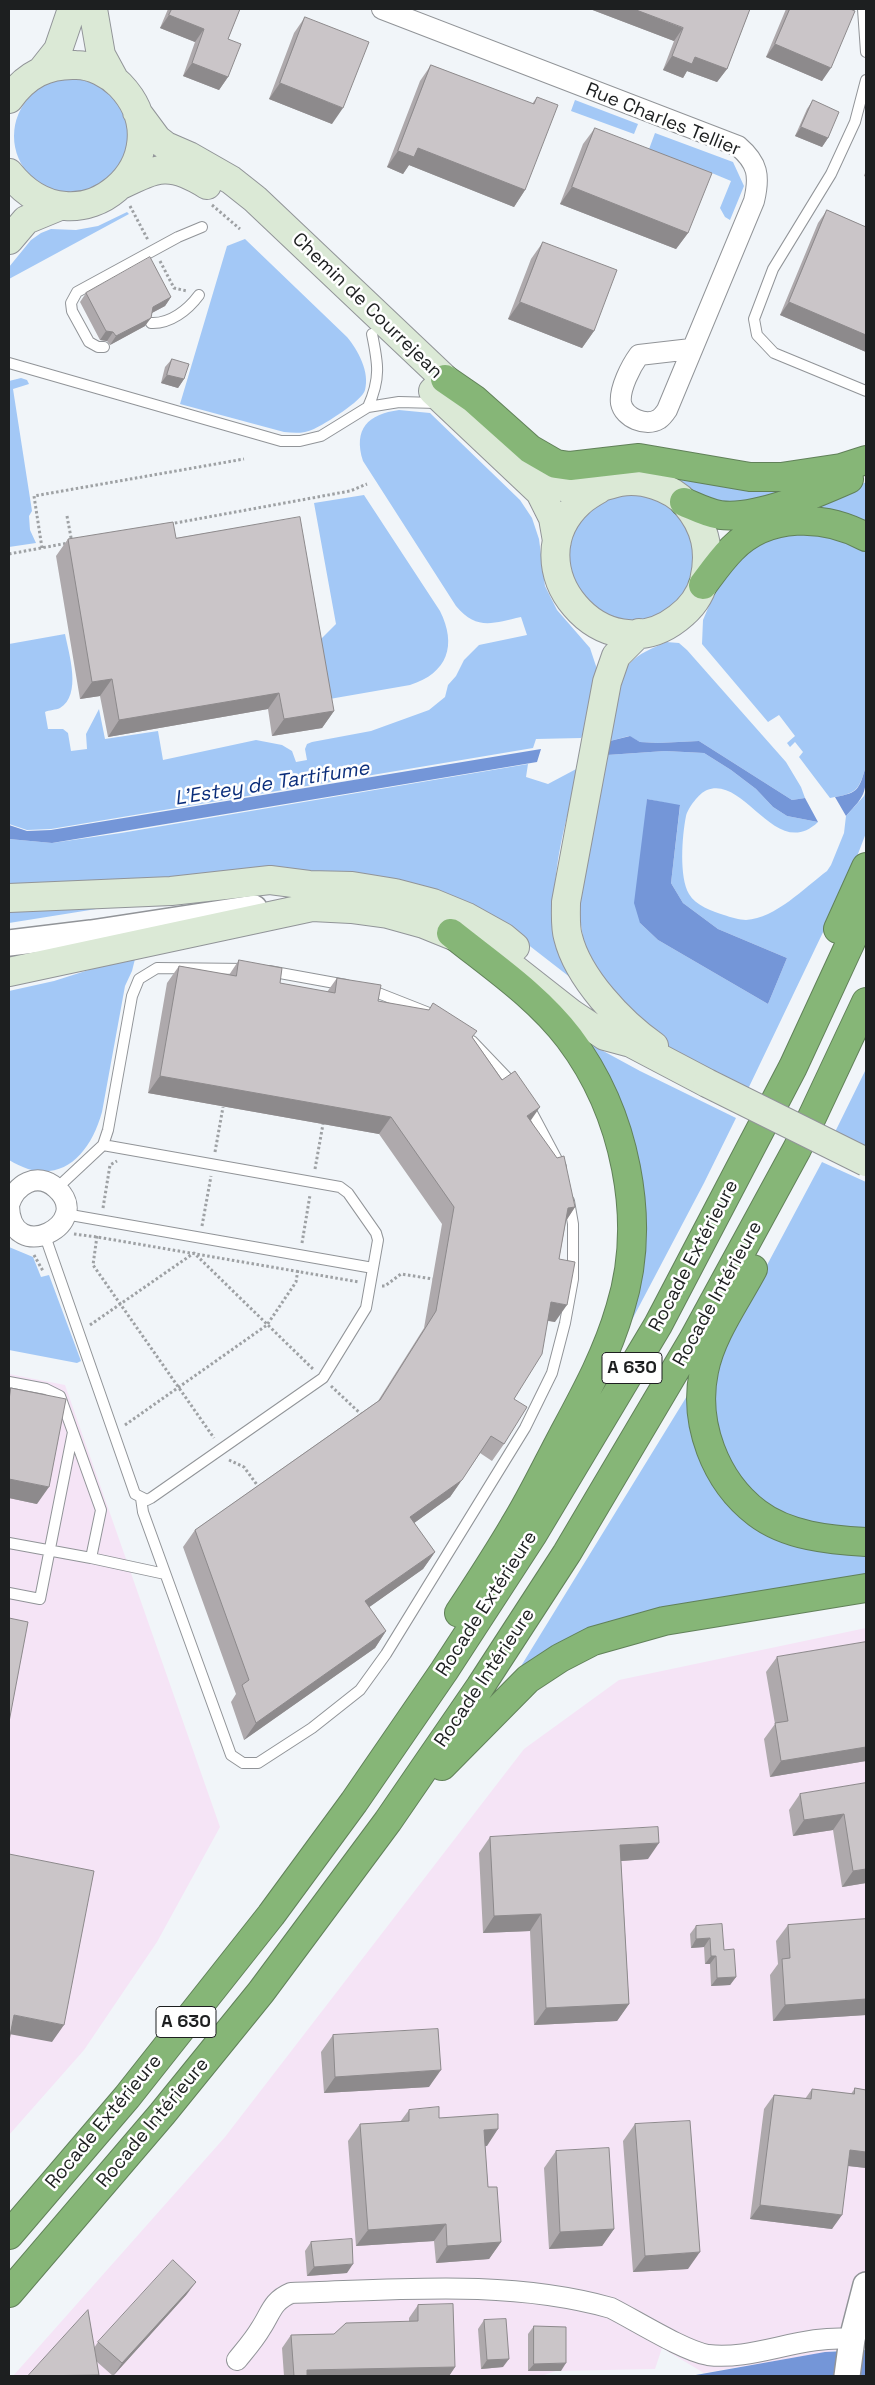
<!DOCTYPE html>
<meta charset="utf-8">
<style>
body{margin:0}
#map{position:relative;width:875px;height:2385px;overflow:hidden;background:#f1f5f9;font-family:"Space Grotesk",sans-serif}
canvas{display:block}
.frame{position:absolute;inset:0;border:10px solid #1d1f20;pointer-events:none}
</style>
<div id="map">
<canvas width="875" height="2385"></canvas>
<div class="frame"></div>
</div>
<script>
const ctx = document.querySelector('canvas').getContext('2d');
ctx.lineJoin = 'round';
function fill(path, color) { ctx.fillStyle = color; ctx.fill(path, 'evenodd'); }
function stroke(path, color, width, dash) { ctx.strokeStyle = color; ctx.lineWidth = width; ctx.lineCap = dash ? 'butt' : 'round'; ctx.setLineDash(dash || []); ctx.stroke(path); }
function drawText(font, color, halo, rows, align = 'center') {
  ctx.font = font + ' "Space Grotesk",sans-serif'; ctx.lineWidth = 5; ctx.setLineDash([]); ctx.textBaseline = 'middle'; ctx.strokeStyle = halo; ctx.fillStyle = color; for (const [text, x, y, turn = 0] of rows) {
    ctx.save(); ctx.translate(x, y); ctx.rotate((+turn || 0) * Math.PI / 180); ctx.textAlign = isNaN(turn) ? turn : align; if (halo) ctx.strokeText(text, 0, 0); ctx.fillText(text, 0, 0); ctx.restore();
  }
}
fill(new Path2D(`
 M9 1374 65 1385 220 1827 157 1942 84 2050 9 2135Z
 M866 1628V2335L864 2346 704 2373 662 2348 655 2369 556 2371 541 2376H13L225 2137 524 1749 619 1680Z`), '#f5e4f6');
fill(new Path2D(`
 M14 136a57 57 0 1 1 114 0a57 57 0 1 1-114 0Z
 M575 100 638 124 634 134 571 111Z
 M655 133 733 162 744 186 730 220 725 217 720 208 731 181 707 171 642 168Z
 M127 212 129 214 9 279V267L31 240 41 233 51 229 76 230 98 226Z
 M245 239 347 337C358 350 370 372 365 390 362 401 325 424 314 429 304 434 294 433 284 432L180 404 227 246Z
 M21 378 27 380 29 384 13 389 32 511 29 516 30 530 36 543 9 547V381Z
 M399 410 430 413 520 500 532 518 539 539 545 586 557 610 590 648 598 672 588 725 581 738 536 739 533 748 51 829 27 830 9 824V644L65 634C69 654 82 695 60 708 56 710 49 710 45 712L48 729H63L68 733 71 751 87 749 86 734 99 709 105 739 158 731 163 760 256 740 282 745 292 751 296 762 307 760 305 749 307 744 312 742 371 731 429 710 445 697 448 685 456 676 464 660 479 645 527 635 521 617C493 623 477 631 456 606L363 461C353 429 368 414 399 410Z
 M622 468 780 487V491L776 497 743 510Z
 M866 482V526L802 512 860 485Z
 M364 495 440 611C457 645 448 673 410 685L318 701 311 649 336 624 314 503Z
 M569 558a63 63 0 1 1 126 0a63 63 0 1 1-126 0Z
 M824 533 866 550V766C858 792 857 793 830 798L799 757 803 752 795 742 790 747 787 743 795 736 779 715 768 722 702 644 703 620 719 582 739 556 758 544 786 534Z
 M666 642 679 643 687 650 786 762 801 787 805 798 792 800 699 741 658 743 640 742 629 736 610 741C613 725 620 674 629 664 639 653 653 648 666 642Z
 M665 751 704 753 731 770 756 789 773 807 787 816 818 822C776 862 745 775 707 790 699 793 688 808 686 816 682 836 679 877 689 894 696 906 712 911 724 915 730 917 740 920 746 920 776 918 804 888 827 871L831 865 844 833 846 816 864 796 866 789V833L848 880 748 1089 691 1062 661 1042 595 971 584 944 579 912 583 872 607 755ZM647 799 680 806 671 883 683 903 718 929 787 958 768 1004 658 940 640 923Z
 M528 764 526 777 548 784 580 767C562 836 538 910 571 978L504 926 428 891 9 888V839L52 843 121 833Z
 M9 906H115L9 923Z
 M136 955 132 971 125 986 102 1112C89 1159 56 1189 9 1160V991L54 981Z
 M572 1034 640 1071 736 1118 704 1183 604 1373 636 1216Z
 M866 1069V1148L835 1132Z
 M822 1162 866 1182V1531C829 1530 789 1523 757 1501 750 1495 744 1484 739 1477 717 1447 705 1408 714 1372 716 1361 723 1350 727 1340Z
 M9 1247 33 1257 41 1277 49 1275 81 1361 77 1363 9 1350Z
 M687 1396 696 1446 790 1544 846 1555 866 1554V1581L518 1671Z`), '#a3c8f6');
fill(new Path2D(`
 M630 736 640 742 658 743 699 741 792 800 805 798 818 822 787 816 773 807 756 789 731 770 704 753 665 751 607 755 610 741Z
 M541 749 537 762 52 843 9 839V825L27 831 51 830Z
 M866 766C866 795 865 795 846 816L835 797C859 793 859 789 866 766Z
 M647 799 680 805 671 883 683 903 718 929 787 958 768 1004 658 940 640 923 634 903Z
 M866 2350V2375L862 2376H690L825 2352Z`), '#7496d8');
const service = new Path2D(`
 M863 9 866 52
 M866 80 855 122 831 174 773 269 754 319 757 335 774 353 866 391
 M151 323C170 324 188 310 199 295
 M104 347H98L89 342 72 311 71 303 77 292 178 237 202 227
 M9 363 281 441H300L321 436 368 407 399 402 437 403
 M368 407C381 378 378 363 372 334
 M269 971 346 985
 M368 989 429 1013
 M472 1041 516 1087
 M528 1105 561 1167
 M103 1145 108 1130 132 996 139 979 157 968 247 969
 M65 1214 373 1268
 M45 1236 135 1494 147 1500 151 1498 323 1378 366 1308 378 1240 376 1233 348 1193 340 1187 103 1145 57 1188
 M9 1382 46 1389 60 1396 101 1510 91 1558 165 1574
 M141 1498 143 1512 231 1755 243 1763H258L312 1728 360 1690 386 1654 525 1428 552 1373 565 1323 573 1279V1224L569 1201
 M9 1543 91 1558
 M9 1593 40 1599 73 1432`);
const minor = new Path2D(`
 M382 9 738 146C758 163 760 176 754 201L667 410C665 413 662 417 659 419 646 427 624 418 621 403 619 389 631 366 639 355L691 349
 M9 1205C15 1185 37 1171 56 1188 96 1223 11 1267 9 1206
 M237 2360C245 2350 254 2340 261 2328 271 2313 272 2301 291 2293 397 2290 507 2279 611 2308 635 2320 684 2351 708 2355 753 2361 802 2334 852 2339`);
const tertiary = new Path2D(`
 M9 943 91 933 254 908
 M847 2376 852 2339 866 2285`);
const secondary = new Path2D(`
 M93 9 101 55 114 79
 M43 69 58 50 72 9
 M9 99C26 75 47 64 76 65 92 65 109 74 120 85 189 157 78 260 9 173
 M137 112 157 139 166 146 189 156 231 180 255 199 445 379 460 397
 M121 185C158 167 170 162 207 185
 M9 240 26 220 60 206
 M433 391 540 492 553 518 557 541
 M505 441C526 460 546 486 575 490 591 492 605 485 620 482 642 478 671 487 686 504 706 527 711 552 704 581 700 596 690 609 678 618 604 676 510 566 580 502 585 497 592 493 599 489
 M639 633 616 656 607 682 566 902C566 914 565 927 568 937 578 978 621 1023 654 1046
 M9 898 171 891 270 880 309 885 352 886 395 893 433 903 467 917 503 937 515 947
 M9 972 312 907 351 909 388 914 424 924 493 952 572 1014 605 1036 631 1043 707 1083`);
const motorway = new Path2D(`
 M445 379 474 399 530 449 556 464 570 466 639 458 750 477H781L841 468 866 460
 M684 502C696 507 707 513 720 515 756 520 815 494 849 479
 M703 585C712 573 721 560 732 549 767 513 824 514 866 537
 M838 929 866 867
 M451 933C492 966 537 996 569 1038 625 1112 648 1220 620 1309 607 1354 585 1394 563 1435 547 1465 532 1497 514 1526 497 1555 478 1584 459 1613
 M753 1269C736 1301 711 1335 704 1371 693 1423 715 1481 757 1513 787 1536 830 1540 866 1542
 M442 1766 528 1679 560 1658 593 1641 664 1621 866 1588
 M9 2235 127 2097 271 1915 354 1802 444 1671 533 1534 658 1325 793 1067 866 909
 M9 2293 162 2114 261 1992 388 1821 480 1687 567 1553 693 1340 797 1149 866 1002`);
stroke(service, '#919498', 12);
stroke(minor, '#919498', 22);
stroke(tertiary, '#919498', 28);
stroke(secondary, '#919498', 30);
stroke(motorway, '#618159', 30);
stroke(new Path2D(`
 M212 205 240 229
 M130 206 148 240
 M160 261 174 288 187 291
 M67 516 72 543
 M170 524 350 491 367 484
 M42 548 34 496 244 459
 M9 554 68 543
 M215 1152 223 1107
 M315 1169 323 1124
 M103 1208 110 1165 117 1161
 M202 1226 211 1176
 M74 1234 97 1237 359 1282
 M97 1236 93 1265 214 1438
 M302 1243 310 1195
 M34 1255 43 1271
 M382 1286H385L401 1274 433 1279
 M90 1325 194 1253 314 1370
 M331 1386 363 1416
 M125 1425 267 1325 296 1282 298 1269
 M229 1460 244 1467 260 1489`), '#9ea1a4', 3, [2.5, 2.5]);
stroke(service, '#fff', 10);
stroke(minor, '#fff', 20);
stroke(tertiary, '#fff', 25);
stroke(secondary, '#dbe9d6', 28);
stroke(motorway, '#86b677', 28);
const secondaryBridge = new Path2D(`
 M707 1083 866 1162`);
stroke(secondaryBridge, '#919498', 30, []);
stroke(secondaryBridge, '#dbe9d6', 28);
fill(new Path2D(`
 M168 9H240L228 39V77L219 90 183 76 195 42 160 28Z
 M590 9H750L727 69 717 82 687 71 683 78 663 70 674 41Z
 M786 9H850L822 81 766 57Z
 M305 17 332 124 269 99 294 33Z
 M431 65 532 104 537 97 525 190 514 207 409 165 403 174 387 167 420 81Z
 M813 100 828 138 822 147 795 136 807 109Z
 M595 128 688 233 676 249 560 204 583 144Z
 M866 170V177L864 176Z
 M827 210 866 227V352L780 315 818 223Z
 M543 242 594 331 582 348 508 319 531 259Z
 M86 293 171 297 165 306 152 313 145 326 110 345 107 341 100 340 80 302Z
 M172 359 184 379 178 388 161 383 165 367Z
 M68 539 334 711 322 728 272 736 268 709 108 737 100 696 80 699 56 556Z
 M239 960 280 983 327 992 337 978 378 1001 472 1037 531 1120 575 1207 566 1221 559 1259 555 1322 548 1321 514 1399 504 1444 492 1461 480 1453 450 1497 414 1523 435 1552 423 1569 369 1607 386 1631 375 1648 244 1740 231 1702 236 1694 183 1547 195 1530 378 1401 424 1328 442 1224 379 1134 148 1093 167 983 179 966 229 975Z
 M11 1388 37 1504 9 1498V1392Z
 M866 1642V1761L770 1777 764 1739 775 1724 766 1672 777 1657Z
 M866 1783V1883L842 1887 833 1830 793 1836 789 1810 800 1794Z
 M490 1837 648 1859 621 1861 629 2004 617 2021 534 2025 530 1931 483 1933 479 1853Z
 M866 1919V2015L773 2021 770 1975 778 1964 776 1941 788 1925Z
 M696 1926 724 1950 736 1977 730 1985 711 1986 710 1964H705L704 1947 691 1948 690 1934Z
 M333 2035 429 2087 324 2093 321 2052Z
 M855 2088 866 2090V2168L848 2166 832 2229 750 2219 764 2109 774 2095 805 2099 812 2089 851 2094Z
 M409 2110 439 2118 487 2146H485L488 2187 501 2242 489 2259 436 2263 434 2241 356 2246 348 2141 360 2124 400 2122Z
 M635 2124 688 2269 633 2272 623 2141Z
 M556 2151 614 2229 602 2246 549 2249 544 2168Z
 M311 2242 347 2273 307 2276 305 2251Z
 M187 2294 113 2376 96 2361 99 2375 97 2376H28L94 2348 98 2342Z
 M418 2305 455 2367 449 2376H284L282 2348 291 2335 334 2334 409 2322V2318Z
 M484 2320 503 2367 481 2369 478 2329Z
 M534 2326 561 2371H528V2334Z`), '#aea9ac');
fill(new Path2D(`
 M590 9H634L683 28 674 41Z
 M169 15 204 29 195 42 160 28Z
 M775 44 831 68 822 81 766 57Z
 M672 56 695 57 727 69 717 82 687 71 683 78 663 70Z
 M192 63 228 77 219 90 183 76Z
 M280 83 343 108 332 124 269 99Z
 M801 127 828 138 822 147 795 136Z
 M418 148 525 190 514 207 409 165 403 174 387 167 398 151Z
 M572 187 688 233 676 249 560 204Z
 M171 297 165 306 146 316 153 307Z
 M520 302 594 331 582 348 508 319Z
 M789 302 866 335V352L780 315Z
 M151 318 145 326 110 345 116 336Z
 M106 331 113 332 107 341 100 340Z
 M167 375 184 379 178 388 161 383Z
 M112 679 100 696 80 699 92 682Z
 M279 693 268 709 108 737 119 720Z
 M334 711 322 728 272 736 284 719Z
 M160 1076 391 1117 379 1134 148 1093Z
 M540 1107 529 1123 527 1116Z
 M575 1207 564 1224 568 1208Z
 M551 1302 567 1305 555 1322 540 1319Z
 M9 1479 49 1487 37 1504 9 1498Z
 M462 1480 450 1497 399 1534 410 1517Z
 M435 1552 423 1569 354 1618 365 1601Z
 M386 1631 375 1648 244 1740 256 1723Z
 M866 1747V1761L770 1777 781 1761Z
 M844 1814 833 1830 793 1836 804 1820Z
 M659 1843 648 1859 608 1862 620 1845Z
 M866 1869V1883L842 1887 853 1871Z
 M541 1914 530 1931 483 1933 494 1916Z
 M710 1938 704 1947 691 1948 696 1939Z
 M711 1956H716L710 1964H705Z
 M736 1977 730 1985 711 1986 717 1978Z
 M866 1999V2015L773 2021 785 2005Z
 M629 2004 617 2021 534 2025 546 2008Z
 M14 2015 64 2025 52 2042 9 2034Z
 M441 2070 429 2087 324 2093 335 2077Z
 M498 2129 487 2146 472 2147 484 2130Z
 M850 2150 866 2152V2168L840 2165Z
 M760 2205 842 2215 832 2229 750 2219Z
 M446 2224 434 2241 356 2246 368 2230Z
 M614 2229 602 2246 549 2249 560 2232Z
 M501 2242 489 2259 436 2263 447 2246Z
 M700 2252 688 2269 633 2272 645 2256Z
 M353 2264 347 2273 307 2276 314 2267Z
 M196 2282 187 2294 113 2376 122 2363Z
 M509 2359 503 2367 481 2369 487 2360Z
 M566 2363 561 2371H528L534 2364Z
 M455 2367 449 2376H302L307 2370Z
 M99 2375 97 2376H28Z`), '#8d8a8c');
const building = new Path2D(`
 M172 9H240L228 39 241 44 228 77 192 63 204 29 169 15Z
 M634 9H750L727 69 695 57 692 64 672 56 683 28Z
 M790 9H850L855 11 831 68 775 44Z
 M305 17 369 42 343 108 280 83Z
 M431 65 534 104 537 97 558 105 525 190 418 148 414 157 398 151Z
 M813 100 839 112 828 138 801 127Z
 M595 128 712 173 688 233 572 187Z
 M827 210 866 227V335L789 302Z
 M543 242 617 270 594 331 520 302Z
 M150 257 171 297 153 307 151 318 116 336 113 332 106 331 86 293Z
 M172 359 189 364 184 379 167 375Z
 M300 517 334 711 284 719 279 693 119 720 112 679 92 682 68 539 173 522 176 538Z
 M239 960 282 968 280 983 335 993 337 978 381 985 378 1001 429 1010 433 1003 477 1031 472 1037 502 1080 515 1071 540 1107 527 1116 557 1158 564 1156 575 1207 568 1208 559 1259 575 1262 567 1305 551 1302 542 1354 514 1399 527 1407 504 1444 491 1436 462 1480 410 1517 435 1552 365 1601 386 1631 256 1723 242 1685 249 1680 195 1530 380 1400 436 1311 454 1207 391 1117 160 1076 179 966 236 976Z
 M11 1388 66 1399 49 1487 9 1479V1401Z
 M9 1618 28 1622 9 1722Z
 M866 1642V1747L781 1761 775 1723 788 1721 777 1657Z
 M866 1783V1869L853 1871 844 1814 804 1820 800 1794Z
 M658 1827 659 1843 620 1845 629 2004 546 2008 541 1914 494 1916 490 1837Z
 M9 1854 94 1871 64 2025 14 2015 9 2041Z
 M866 1919V1999L785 2005 782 1959 790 1958 788 1925Z
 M722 1924 724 1950 734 1949 736 1977 717 1978 716 1956H711L710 1938 696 1939V1926Z
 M438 2029 441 2070 335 2077 333 2035Z
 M855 2088 866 2090V2152L850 2150 842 2215 760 2205 774 2095 811 2099 812 2089 854 2094Z
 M439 2107V2118L498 2114V2129L484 2130 488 2187H497L501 2242 447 2246 446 2224 368 2230 360 2124 409 2121V2110Z
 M690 2121 700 2252 645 2256 635 2124Z
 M609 2148 614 2229 560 2232 556 2151Z
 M352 2239 353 2264 314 2267 311 2242Z
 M173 2260 196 2282 122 2363 98 2342Z
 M453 2304 455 2367 307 2370V2376H294L291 2335 334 2334 346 2323 418 2321V2305Z
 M88 2310 99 2375 28 2376Z
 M506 2319 509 2359 487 2360 484 2320Z
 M534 2326 566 2327V2363L534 2364Z`);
fill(building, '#cac5c8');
stroke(building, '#8d8a8c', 1);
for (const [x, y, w] of [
 [632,1368,60],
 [186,2022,60]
]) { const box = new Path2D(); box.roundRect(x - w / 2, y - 15.5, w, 31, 4); ctx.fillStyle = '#fff'; ctx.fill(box); stroke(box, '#1d1f20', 1); }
drawText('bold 18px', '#1d1f20', null, [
 ["A 630",632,1368],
 ["A 630",186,2022]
]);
drawText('19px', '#1d1f20', '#fff', [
 ["Rue Charles Tellier",663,120,22],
 ["Chemin de Courrejean",367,306,44],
 ["Rocade Extérieure",694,1256,-62],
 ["Rocade Intérieure",718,1294,-61],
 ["Rocade Extérieure",487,1604,-57],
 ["Rocade Intérieure",485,1678,-56],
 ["Rocade Extérieure",104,2122,-50],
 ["Rocade Intérieure",153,2123,-50]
]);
drawText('italic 20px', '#0b2e7b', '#fff', [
 ["L'Estey de Tartifume",272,784,-9]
]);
</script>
